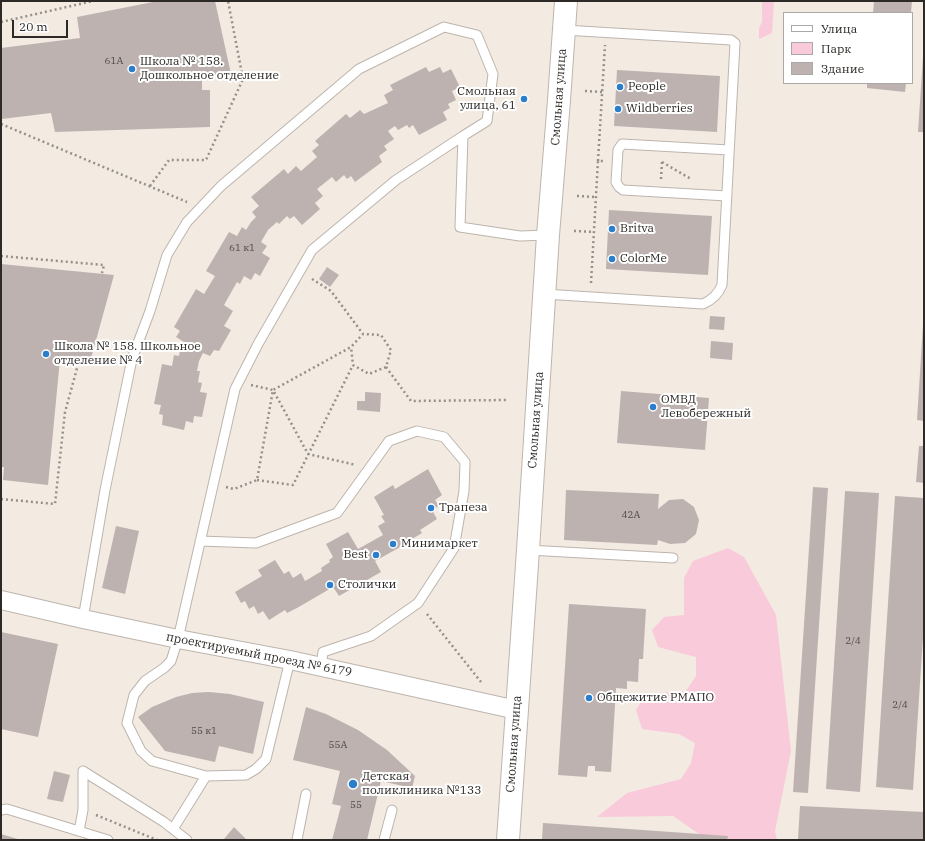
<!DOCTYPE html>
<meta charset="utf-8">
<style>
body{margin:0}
#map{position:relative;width:925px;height:841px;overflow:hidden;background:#f3eae2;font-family:"IBM Plex Serif",serif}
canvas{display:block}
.frame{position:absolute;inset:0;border:2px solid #2c2926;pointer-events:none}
.legend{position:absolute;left:783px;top:12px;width:130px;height:72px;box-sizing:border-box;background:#fff;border:1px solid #aba9a8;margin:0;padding:5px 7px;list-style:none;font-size:12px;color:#2c2926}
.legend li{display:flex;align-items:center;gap:8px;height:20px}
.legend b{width:20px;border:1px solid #aba9a8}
.scale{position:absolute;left:12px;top:20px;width:56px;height:18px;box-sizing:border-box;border:2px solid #2c2926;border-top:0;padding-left:5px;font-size:12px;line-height:14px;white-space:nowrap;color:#2c2926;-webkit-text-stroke:3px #fff;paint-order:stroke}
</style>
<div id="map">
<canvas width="925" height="841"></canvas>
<div class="frame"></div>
<ul class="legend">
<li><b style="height:5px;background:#fff"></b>Улица</li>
<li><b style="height:11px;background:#f9cada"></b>Парк</li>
<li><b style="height:11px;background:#beb2b0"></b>Здание</li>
</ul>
<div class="scale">20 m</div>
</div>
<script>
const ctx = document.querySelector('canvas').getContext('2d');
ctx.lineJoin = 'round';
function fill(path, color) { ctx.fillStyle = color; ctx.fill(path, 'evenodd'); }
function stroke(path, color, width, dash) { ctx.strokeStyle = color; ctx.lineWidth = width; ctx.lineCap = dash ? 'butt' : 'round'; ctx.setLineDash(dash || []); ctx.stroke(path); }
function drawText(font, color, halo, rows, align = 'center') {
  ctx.font = font + ' "IBM Plex Serif",serif'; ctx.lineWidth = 4; ctx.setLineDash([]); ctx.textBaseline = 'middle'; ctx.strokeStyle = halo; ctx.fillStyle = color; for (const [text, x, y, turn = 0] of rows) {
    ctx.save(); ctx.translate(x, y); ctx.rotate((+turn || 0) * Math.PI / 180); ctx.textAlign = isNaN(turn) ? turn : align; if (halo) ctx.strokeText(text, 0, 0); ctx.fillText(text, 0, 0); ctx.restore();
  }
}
fill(new Path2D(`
 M762 1H774L772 33 759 39V28L762 22Z
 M728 548 744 557 776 615 791 751 775 831 777 840H708L673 816 597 817 627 793 681 779 691 763 695 743 679 734 642 729 636 710 646 694 686 691 696 676V657L658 647 652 630 664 617 684 615V578L693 561Z`), '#f9cada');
fill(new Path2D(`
 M158 1H215L231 74 202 77V90H210V127L55 132 51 113 2 119 1 48 80 38 77 17Z
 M874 1H912L911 13H873Z
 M923 57H924V132H918Z
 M426 67 429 72 440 67 443 73 451 69 460 87 452 91 456 100 448 104 450 108 443 112 447 120 419 135 413 125 409 128 407 125 398 130 395 126 392 128 388 131 394 139 384 146 387 150 379 156 382 162 355 182 351 176 347 179 344 175 336 182 332 177 317 189 323 196 315 203 320 209 302 225 294 216 290 219 287 216 279 224 277 222 268 230 261 242 267 246 262 253 270 258 260 276 255 273 251 280 244 276 240 284 237 282 224 305 233 311 224 326 231 330 219 351 214 350 210 356 203 353 199 361 197 371H200L198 382 202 383 200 392 207 393 202 417 194 416 193 423 186 421 184 430 162 425 163 415 159 414 161 405 154 404 162 364 172 366 174 355 179 356 180 350 184 342 176 337 180 331 174 327 196 289 204 294 215 276 206 271 229 232 237 236 242 227 246 230 251 222 256 217 252 212 259 206 251 197 284 169 288 174 296 166 301 171 317 157 312 151 319 145 315 141 346 114 350 118 360 110 364 114 388 103 384 95 393 90 390 85Z
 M617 70 720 76 717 132 614 126Z
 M867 83H906L905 92 867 88Z
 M609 210 712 216 708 275 606 269Z
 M1 264 114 275 90 362 60 359 48 485 3 480 4 467H1Z
 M327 267 339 275 330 287 319 279Z
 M710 316 725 317 724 330 709 329Z
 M923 325H924V421L917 420Z
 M711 341 733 343 732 360 710 358Z
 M621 391 709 398 705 450 617 443Z
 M365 392 381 393 380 412 357 410V401H365Z
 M919 446H924V483L916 482Z
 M428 469 442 495 435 500 439 506 432 510 437 519 420 530 422 533 412 539 413 540 375 561 381 572 339 596 333 587 297 608 287 613 285 610 269 620 263 611 258 614 254 606 249 609 245 601 241 603 235 592 262 576 258 570 275 560 284 574 289 571 293 578 301 573 305 581 322 571 321 568 330 562 329 560 333 557 326 544 348 532 358 549 383 535 378 526 385 522 381 516 384 515 374 497 393 485 395 489Z
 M813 487 828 488 808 793 793 792Z
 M566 490 659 494 658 509 669 500 683 499 694 507 699 520 696 534 685 543 670 544 658 540 657 545 564 540Z
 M845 491 879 493 860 792 826 789Z
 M895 496 924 498V622L913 790 876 787Z
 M116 526 139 531 125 594 102 588Z
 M569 604 646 609 643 659H639L638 682 627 681V689L616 688 611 772 595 771V766H588L587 777 558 775Z
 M1 632 58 644 38 737 1 729Z
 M209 692 230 694 264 702 253 754 219 746 215 762 165 751 138 717 152 707 176 697 192 693Z
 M306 707 326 714 358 730 387 750 415 776 412 788 381 781 367 840H332L341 806 332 804 340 771 293 760Z
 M54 771 70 775 63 802 47 799Z
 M800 806 924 812V840L798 839Z
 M543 823 728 836 727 840H542Z
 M234 827 247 840H225L224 839Z
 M1 834 21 840H1Z`), '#beb2b0');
const service = new Path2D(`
 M727 196 623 190 619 187 616 182 618 150 622 144 729 150
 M544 294 703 304C712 300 718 295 722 285L735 43 731 40 564 30
 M200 541 256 543 337 513 389 441 417 431 444 437 465 462 464 491 454 548 418 603 371 636 323 652 321 666
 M528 550 673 558
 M83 619 105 490 132 359 150 311 167 255 187 222 221 186 359 69 444 27 477 35 493 74 487 121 463 136
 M290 660 266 759 256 769 246 775 206 776 152 761 141 751 127 723 134 695 145 681 164 668 171 661 178 639 235 389 258 344 312 250 396 180 463 136 460 227 520 236 548 235
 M83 771 164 822 187 840
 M1 810 7 809 108 840
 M173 829 206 776
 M79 831 83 810V771
 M297 840 306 794
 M384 840 392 810`);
const minor = new Path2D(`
 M1 600 83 619 178 639 290 660 517 710`);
const tertiary = new Path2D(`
 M508 840 528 550 548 235 559 100 566 1`);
stroke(service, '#bdb5ad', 11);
stroke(minor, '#bdb5ad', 20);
stroke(tertiary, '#bdb5ad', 24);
stroke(new Path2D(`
 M1 22 93 1
 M585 91 602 92
 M1 124 187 202
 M598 161 605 45
 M662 162 691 179
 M661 179 662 162
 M150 186 169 160H206L243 79 228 1
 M577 196 596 197
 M574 231 594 232
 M1 256 104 265 102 273
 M312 279 331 291 363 334
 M591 283 598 161H605
 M386 367 411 401 506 400
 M251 385 273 390 308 454 356 465
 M257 480 293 485 353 365
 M226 487 234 489 257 480 273 390 351 347 363 334 381 335 391 350 386 367 369 374 353 365 351 347
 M1 499 55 504 65 412 79 361
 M427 614 481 682
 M96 815 157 840`), '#96908a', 2.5, [2, 3]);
stroke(service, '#fff', 9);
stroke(minor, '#fff', 18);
stroke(tertiary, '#fff', 22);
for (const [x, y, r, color] of [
 [132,69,4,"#2a7ecc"],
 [620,87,4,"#2a7ecc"],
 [524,99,4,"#2a7ecc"],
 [618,109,4,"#2a7ecc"],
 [612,229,4,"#2a7ecc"],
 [612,259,4,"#2a7ecc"],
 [46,354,4,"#2a7ecc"],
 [653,407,4,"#2a7ecc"],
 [431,508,4,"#2a7ecc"],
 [393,544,4,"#2a7ecc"],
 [376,555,4,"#2a7ecc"],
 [330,585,4,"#2a7ecc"],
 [589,698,4,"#2a7ecc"],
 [353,784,5,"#2a7ecc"]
]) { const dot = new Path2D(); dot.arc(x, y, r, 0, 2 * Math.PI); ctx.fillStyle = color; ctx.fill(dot); stroke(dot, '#fff', 1.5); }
drawText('10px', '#504b48', null, [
 ["61А",114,61],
 ["61 к1",242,248],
 ["42А",631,515],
 ["2/4",853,641],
 ["2/4",900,705],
 ["55 к1",204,731],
 ["55А",338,745],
 ["55",356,805]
]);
drawText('12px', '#2c2926', '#fff', [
 ["Школа № 158.",140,62],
 ["Дошкольное отделение",140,76],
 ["People",628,87],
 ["Смольная",516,92,"right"],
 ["улица, 61",516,106,"right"],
 ["Wildberries",626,109],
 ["Britva",620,229],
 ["ColorMe",620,259],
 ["Школа № 158. Школьное",54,347],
 ["отделение № 4",54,361],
 ["ОМВД",661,400],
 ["Левобережный",661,414],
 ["Трапеза",439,508],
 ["Минимаркет",401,544],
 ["Best",368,555,"right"],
 ["Столички",338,585],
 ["Общежитие РМАПО",597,698],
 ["Детская",362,777],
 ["поликлиника №133",362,791]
], 'left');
drawText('12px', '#2c2926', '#fff', [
 ["Смольная улица",559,97,-86],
 ["Смольная улица",536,420,-86],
 ["проектируемый проезд № 6179",259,655,11],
 ["Смольная улица",514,744,-86]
]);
</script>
